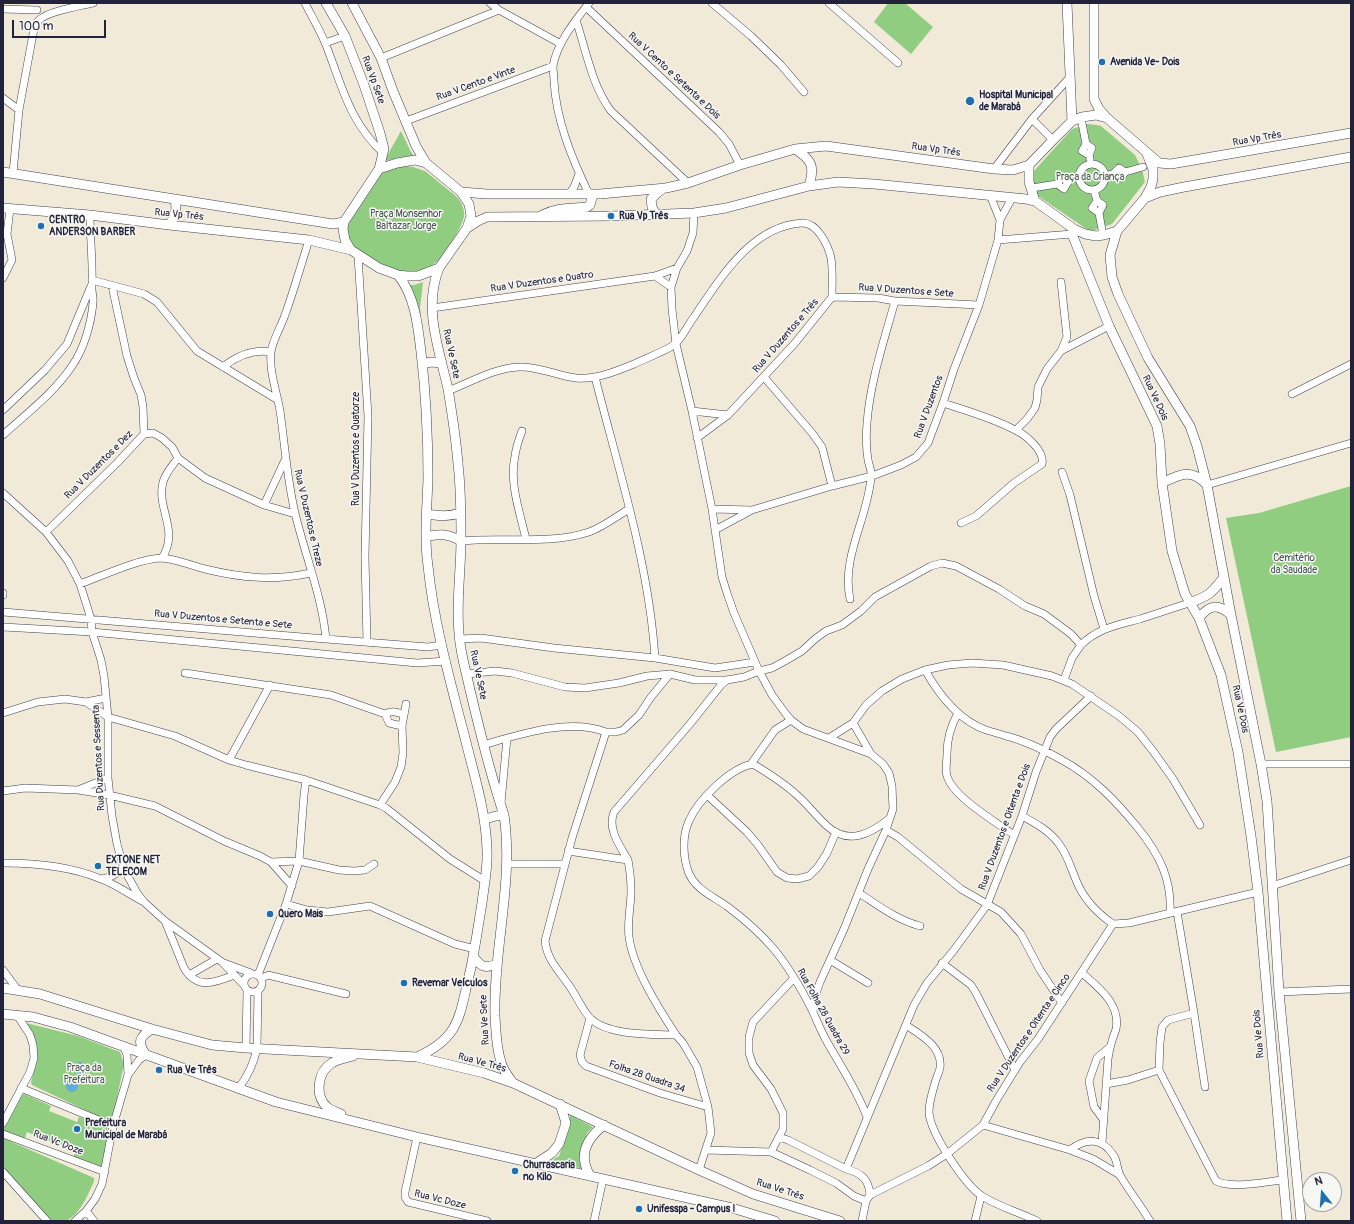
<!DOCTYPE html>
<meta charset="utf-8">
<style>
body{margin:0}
#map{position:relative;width:1354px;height:1224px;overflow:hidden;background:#f2ead8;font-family:Pangolin,sans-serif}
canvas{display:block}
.frame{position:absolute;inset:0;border:4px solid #22223b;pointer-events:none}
.north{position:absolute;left:1302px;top:1172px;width:40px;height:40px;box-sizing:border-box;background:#f6f6f2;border:1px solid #a1a1a9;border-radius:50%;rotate:343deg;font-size:11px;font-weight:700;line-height:16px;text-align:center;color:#22223b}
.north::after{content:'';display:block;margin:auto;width:14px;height:18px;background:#1f6fb2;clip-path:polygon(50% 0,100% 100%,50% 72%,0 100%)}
.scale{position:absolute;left:12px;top:20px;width:94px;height:18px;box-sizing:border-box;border:2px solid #22223b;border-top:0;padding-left:5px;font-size:12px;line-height:14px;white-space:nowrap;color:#22223b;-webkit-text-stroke:3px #f6f6f2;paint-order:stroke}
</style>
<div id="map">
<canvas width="1354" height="1224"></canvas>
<div class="frame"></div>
<div class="north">N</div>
<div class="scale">100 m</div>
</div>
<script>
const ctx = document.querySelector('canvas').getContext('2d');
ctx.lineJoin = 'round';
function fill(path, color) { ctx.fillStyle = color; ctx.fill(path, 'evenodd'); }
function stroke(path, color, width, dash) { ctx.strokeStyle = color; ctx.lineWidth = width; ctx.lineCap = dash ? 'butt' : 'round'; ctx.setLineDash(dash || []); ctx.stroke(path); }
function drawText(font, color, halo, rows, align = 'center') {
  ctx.font = font + ' Pangolin,sans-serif'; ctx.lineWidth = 3; ctx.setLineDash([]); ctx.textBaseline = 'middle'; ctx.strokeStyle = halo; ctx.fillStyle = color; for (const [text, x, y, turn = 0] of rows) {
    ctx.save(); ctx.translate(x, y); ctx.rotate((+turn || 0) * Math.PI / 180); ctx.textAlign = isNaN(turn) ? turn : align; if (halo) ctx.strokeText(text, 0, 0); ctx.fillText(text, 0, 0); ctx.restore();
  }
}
fill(new Path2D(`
 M888 3H905L933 27 911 54 874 22Z
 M1087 124 1097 125 1101 126 1135 155 1142 169 1145 182 1112 224 1091 231 1088 230 1038 196 1033 180V172L1072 129Z
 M401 131 411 152 416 158 405 157 384 161Z
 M398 165 413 167 425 171 457 197C461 202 465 209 464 216 463 226 445 254 438 261 433 265 425 270 419 272 397 277 368 256 349 245L346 226 380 173Z
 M423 282 420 308 421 315 419 313 408 285H414Z
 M1351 486V737L1276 752 1226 518 1259 513Z
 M26 1023 78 1036 120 1052 124 1064 113 1117 106 1120 32 1085 31 1082 34 1069Z
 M24 1094 51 1106 49 1111 77 1122 79 1117 106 1127 108 1131 103 1164 101 1167 73 1157 76 1151 27 1132 25 1138 23 1139 5 1132 3 1128 20 1096Z
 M570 1115 593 1127 587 1133 579 1158 583 1169 551 1161 559 1156 570 1123Z
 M3 1138 94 1178V1181C89 1193 79 1217 65 1221 61 1222 54 1221 49 1221L48 1220 3 1168Z`), '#91cd81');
fill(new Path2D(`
 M74 1068a6 6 0 1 1 12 0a6 6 0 1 1-12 0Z
 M66 1086a6 6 0 1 1 12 0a6 6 0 1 1-12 0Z`), '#62aada');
const minor = new Path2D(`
 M305 3C312 17 320 30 326 45 342 86 349 121 383 153
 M490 3 499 10 561 44
 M712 3 751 36 781 65 804 92
 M829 3 898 63
 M586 7 719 132 729 144 740 165
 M3 9 37 10
 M576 20C586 50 592 86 611 111L688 183
 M325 43 345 36
 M381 58 499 10
 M3 98 19 110
 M1032 119 1053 140
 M406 121 553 66
 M1082 123 1086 144 1082 151 1089 155
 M1086 144 1092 148 1089 155 1090 159
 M1079 177a13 13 0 1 1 26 0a13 13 0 1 1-26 0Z
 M994 169 1032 119 1070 77
 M13 173 19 110 33 34C34 29 35 24 39 20 48 11 80 6 93 3
 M1113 174 1121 178 1125 172
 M1105 176 1113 174 1119 168 1125 172 1143 167
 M1062 177 1068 182 1064 189 1057 184Z
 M1032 188 1057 184
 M1094 190 1097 201 1103 205 1099 213 1102 230
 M569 194 574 187 579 174
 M589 194C572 159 556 120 554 81 554 76 553 71 553 66 557 43 575 21 589 3
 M990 195 1000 220
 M1097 201 1092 208 1099 213
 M694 213 693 233 687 251 677 268 671 287 672 309 676 344 692 411 712 509 722 577 728 596 734 613 759 671 772 695 786 714 791 720 803 729 871 754 883 764 889 773 892 786 893 809 886 830 868 869 844 929 820 982 815 996 813 1012
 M309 240C301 265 294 290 285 315 281 327 273 339 271 352 269 372 277 392 280 411 285 446 287 479 295 513 305 555 322 596 326 639
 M998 240 1072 234
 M358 256 368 416 365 557 367 642
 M655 276 671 287
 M3 278 12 260 7 234 10 209
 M92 280 144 294 157 302 197 351 278 400
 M112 286 127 356 134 378 141 395 143 407 144 434
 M832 297 878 298 895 301 979 305
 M432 308 655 276 677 268
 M1061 351 1067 337 1061 282
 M223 367C238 355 253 349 271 352
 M595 377C618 468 649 563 655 658
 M764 377 812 433 822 447 832 486
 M448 391C471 382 494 368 519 367 539 366 557 376 576 378 595 380 617 371 634 364 644 359 668 350 675 344 681 340 689 323 694 317 720 279 751 226 802 223 817 222 828 245 831 258 833 270 832 284 832 297L795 343 728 415 697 438
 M1292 394 1351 364
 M943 403C967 411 993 418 1015 430 1026 435 1045 451 1042 464L1014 483 976 516 961 523
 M3 410 45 370 67 344 91 286
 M692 411 728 415
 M1016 430 1027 419 1035 408 1037 400 1038 387 1047 369 1061 351 1109 326
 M522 431C519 439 516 447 515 456 509 483 520 513 526 539
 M3 435C26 414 54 393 72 366 84 349 91 324 93 303 94 297 91 291 92 285 93 262 90 239 90 215
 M1062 472 1070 495 1094 596 1104 629
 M1207 485 1351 443
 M3 493 46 532 68 561 80 584 91 619 92 632 101 660 104 676 108 717V778L112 816 117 844 124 869 137 893 144 902 165 921 222 962 243 984
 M264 505 285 460
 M712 509 752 510
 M715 530 752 510 832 486 872 476 901 465 916 457 928 443 943 403 954 369 979 305 998 240 1000 220 1012 198
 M46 532 117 463 144 434 153 433 162 438 172 447 178 458 205 478 264 505 295 514
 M461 541C502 537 549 545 589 532 603 527 617 516 629 509
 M162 558C180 530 156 509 163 482 166 472 173 465 178 458
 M80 584C102 576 138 559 161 558 172 558 193 566 205 569 242 578 273 581 311 573
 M3 593V595
 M850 599C841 557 868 518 871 477 872 472 869 465 868 460 866 448 866 435 867 423 870 382 884 341 895 301
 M3 612 326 639 428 647 442 645
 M3 627 92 632 417 663 446 661
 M460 639 481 638 554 648 655 658 715 668 755 662
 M1081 645C1098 628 1118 625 1140 619 1156 614 1173 608 1189 603
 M925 670C939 695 958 720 986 730 993 732 1000 734 1006 736 1026 741 1044 750 1062 760 1093 777 1116 801 1138 828 1159 854 1172 879 1170 913
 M185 673 331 695 385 714 389 723 402 726
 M467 674 495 671 512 673 565 687 585 688 619 683 647 676 670 674 695 680H727L744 677 759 671 772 668 785 661 802 651 815 639 826 631 842 625 861 611 875 597 931 566 942 563 956 566 999 589 1025 606 1044 614 1071 634 1081 645 1072 658 1064 680
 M670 674 651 697 639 715 623 730 616 732H606L572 838 545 941C547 959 558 970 568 984 575 993 583 1011 590 1018 608 1036 651 1034 676 1035L683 1043 697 1067 708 1107 711 1133 699 1170
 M86 702 106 698
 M3 713 38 702 65 699 86 702 108 717 175 736 229 760 246 765 306 780 380 805 386 808 450 859 485 881
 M958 713C950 727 947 739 947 754 947 761 945 770 947 776 953 797 996 822 1014 835
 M385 714C392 710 396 712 403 714
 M853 723 871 754
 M829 738 853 723 866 705 882 691 902 679 925 670 948 665 972 663 1003 665 1052 676 1072 684 1119 716 1138 732 1153 751 1173 779 1200 825
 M483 745C521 734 569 718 606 732
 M229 760 270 685
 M751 764 775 730 791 720
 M1261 764H1351
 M78 790 108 778
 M3 791 25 788 78 790 109 795 155 806 224 841 260 856 271 862 292 886
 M707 795 747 832 758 845 777 872 787 878 797 879 809 876 818 867 827 853 836 832
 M501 803 507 738
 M380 805 395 782 401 767 403 753 402 726 406 704
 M1022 816C1035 823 1050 831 1059 844 1067 854 1071 868 1076 880 1083 898 1097 913 1113 924
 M886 830 898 837 961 889 1001 912 1021 934 1040 970 1062 1003
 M568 851 628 860C630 871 631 881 631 891 631 906 627 922 629 937 633 968 659 1009 676 1035
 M628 860C620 846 607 829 614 812L690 724 721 685 727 680
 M271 862 299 861 339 870 354 871 365 870 374 864
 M3 863C36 863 70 866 101 879 115 884 129 894 142 901
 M507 864H565
 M102 879 110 877 124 869
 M1272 886 1351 860
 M859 893C879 906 897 920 920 926
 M286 904 307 910 328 912 370 906 428 932 455 944 475 949
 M1177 912 1194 1013 1168 1020 1162 1027 1160 1043 1159 1070 1216 1181C1232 1189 1264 1182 1283 1180
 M165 921 184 968C197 990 214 983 234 975
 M1113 924 1129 923 1258 892
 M830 960 868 983
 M224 963 251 973
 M942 963 971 985 976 993 1015 1070
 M3 970 17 989
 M1082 973C1098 987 1121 1004 1116 1029 1115 1033 1113 1037 1112 1041 1110 1047 1109 1053 1108 1059L1102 1143
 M244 983a9 9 0 1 1 18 0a9 9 0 1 1-18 0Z
 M189 975 217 959
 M258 975 286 904 299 861 304 795 306 780
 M261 978 269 975 272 976 346 994
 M1279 992 1351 989
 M1194 1013 1205 1087
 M590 1018 580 1055 582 1062 586 1066 660 1093 708 1107
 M906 1025C921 1035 943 1047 940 1068 939 1073 936 1078 935 1083 932 1093 929 1102 929 1112 930 1133 965 1185 982 1196 999 1207 1019 1212 1037 1221
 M246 1048 247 991
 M128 1075 139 1060 146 1055
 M1106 1084 1128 1080 1159 1070
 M21 1088 113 1126
 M238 1089C248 1076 254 1064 257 1048L258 991
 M867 1117C857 1090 840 1065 826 1040 821 1031 817 1021 813 1012 802 990 789 967 773 948 760 933 744 919 728 907 713 896 695 890 688 871 683 856 682 836 689 821 698 800 730 768 753 764 768 773 784 783 798 796 808 805 817 817 827 826 849 846 872 833 890 818
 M1103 1119 1094 1107 1089 1081 1097 1058 1110 1047
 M3 1123 30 1072 34 1058 33 1045 30 1035 17 1015
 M983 1125 1070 1150 1093 1159 1120 1175
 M3 1134 105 1172
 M417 1137 405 1192V1197L408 1202 487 1221
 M779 1137 788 1140 846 1169C861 1173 869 1179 870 1195
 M706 1150 771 1152 810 1170 836 1183 854 1196 866 1201
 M1070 1150C1086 1137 1103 1138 1114 1156 1118 1163 1117 1171 1121 1177 1130 1192 1141 1206 1150 1221
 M771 1152 783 1129V1113L771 1089 753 1065 749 1053V1037L753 1022 794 978
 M846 1169 914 1005 927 983 954 950 987 905 1022 816 1036 772 1050 737 1056 729 1091 696
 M3 1172 47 1221
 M86 1211 94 1221
 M75 1221 86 1211 95 1199 102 1184 113 1126 128 1075 127 1055 124 1047
 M594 1221 603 1179
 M862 1221 866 1201 870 1195 928 1166 947 1154 983 1125 996 1101 1020 1062 1038 1039 1113 924
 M975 1221 981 1196`);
const major = new Path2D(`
 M326 3 345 36 364 85 380 133 384 149 379 169
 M352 3 381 58 393 91 416 146 426 163
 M1067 3 1072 121
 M1094 3V99L1099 109 1106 117
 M795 149C812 160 815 166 809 186
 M415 160 426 163 461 192 469 204 471 216 467 228 439 268 418 276H407L398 275 379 268 351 250 345 240 343 229 344 222 379 169 397 163Z
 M1029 165V182L1035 201
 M3 172 333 224 344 222
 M461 192 487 194H600L666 188 688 183 740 165 795 149 826 146 994 169 1013 170 1029 165 1053 140 1072 121 1082 117 1096 115 1107 118 1159 163 1171 164 1351 133
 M1145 198 1160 192 1184 187 1351 157
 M3 208 90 215 169 225 309 240 351 250
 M542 215C560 207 568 209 587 207L590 205 593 194
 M656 215 652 207 651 199 657 193 664 188
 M169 225C176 216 177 210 175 199
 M467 228 478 221 487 217 611 216 694 213 726 208 809 186 838 182 874 184 1026 199 1035 201 1074 229 1085 234 1096 236 1104 235 1117 231 1145 198 1151 187 1153 179V169L1147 154
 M1074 229 1072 234 1109 326 1157 426 1160 444 1162 483 1172 551 1185 594 1199 618 1221 675 1238 752 1251 836 1258 892 1287 1221
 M1117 231 1110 255 1112 277 1118 294 1148 358 1190 426 1197 446 1207 485 1231 615 1261 764 1267 801 1279 992 1301 1221
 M439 268C423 308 439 349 448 389 452 413 456 439 458 464 461 489 461 514 461 539 461 571 456 602 459 633 460 652 466 671 470 690 480 732 490 774 504 815 514 882 493 949 495 1016 496 1032 496 1047 501 1062 503 1070 508 1076 513 1083
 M398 275C415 296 418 326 421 352 426 394 428 437 428 479 427 508 424 537 428 566 434 625 451 684 466 742 475 778 486 813 487 850 488 868 484 886 482 903 478 927 475 949 470 972 459 1016 461 1037 417 1057
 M422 364 431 362 442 363
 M1162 483C1180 474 1192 468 1207 485
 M427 514C439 516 448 517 460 513
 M426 537C439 533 449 534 461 541
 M1189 603C1209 596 1212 593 1224 577
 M1199 618C1209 605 1218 603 1231 615
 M485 819 496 816 504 815
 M473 956C481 967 485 969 497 964
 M3 988 40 994 152 1029 212 1045 246 1048 417 1057 484 1073 513 1083 699 1170 753 1194 840 1221
 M3 1014 33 1017 70 1027 276 1102 417 1137 732 1208 775 1221
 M146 1055C137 1042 139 1037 152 1029
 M341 1114C337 1112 330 1110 327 1107 314 1095 318 1071 332 1063 338 1059 347 1058 353 1056
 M535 1164 552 1153 559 1144 566 1123 560 1104
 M590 1176C578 1155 586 1139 604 1125`);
stroke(minor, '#414053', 8);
stroke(major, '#414053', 10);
stroke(minor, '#fff', 7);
stroke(major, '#fff', 9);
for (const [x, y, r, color] of [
 [1102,62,4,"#1f6fb2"],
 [970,101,5,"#1f6fb2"],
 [611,216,4,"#1f6fb2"],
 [41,226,4,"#1f6fb2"],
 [98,866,4,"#1f6fb2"],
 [270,914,4,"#1f6fb2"],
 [404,983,4,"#1f6fb2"],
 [159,1070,4,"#1f6fb2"],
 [77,1129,4,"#1f6fb2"],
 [515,1171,4,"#1f6fb2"],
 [639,1209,4,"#1f6fb2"]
]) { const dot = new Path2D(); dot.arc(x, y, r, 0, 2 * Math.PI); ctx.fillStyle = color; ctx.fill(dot); stroke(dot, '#f6f6f2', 1.5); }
drawText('bold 10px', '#22223b', '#f6f6f2', [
 ["Avenida Ve- Dois",1110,62],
 ["Hospital Municipal",979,95],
 ["de Marabá",979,107],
 ["Rua Vp Três",619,216],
 ["CENTRO",49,220],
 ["ANDERSON BARBER",49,232],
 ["EXTONE NET",106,860],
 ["TELECOM",106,872],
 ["Quero Mais",278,914],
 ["Revemar Veículos",412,983],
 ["Rua Ve Três",167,1070],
 ["Prefeitura",85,1123],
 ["Municipal de Marabá",85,1135],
 ["Churrascaria",523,1165],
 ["no Kilo",523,1177],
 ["Unifesspa - Campus I",647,1209]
], 'left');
drawText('10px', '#22223b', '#f6f6f2', [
 ["Rua V Cento e Setenta e Dois",674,76,43],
 ["Rua Vp Sete",373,80,70],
 ["Rua V Cento e Vinte",476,84,-20],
 ["Rua Vp Três",1257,139,-10],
 ["Rua Vp Três",936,150,8],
 ["Rua Vp Três",179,215,6],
 ["Rua V Duzentos e Quatro",542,282,-8],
 ["Rua V Duzentos e Sete",906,291,4],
 ["Rua V Duzentos e Três",786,336,-49],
 ["Rua Ve Sete",451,354,78],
 ["Rua Ve Dois",1155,398,65],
 ["Rua V Duzentos",929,407,-70],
 ["Rua V Duzentos e Quatorze",356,449,-90],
 ["Rua V Duzentos e Dez",99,465,-45],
 ["Rua V Duzentos e Treze",308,518,77],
 ["Rua V Duzentos e Setenta e Sete",223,620,5],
 ["Rua Ve Sete",478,675,78],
 ["Rua Ve Dois",1240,709,78],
 ["Rua Duzentos e Sessenta",99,758,-93],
 ["Rua V Duzentos e Oitenta e Dois",1005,827,-70],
 ["Rua Folha 28 Quadra 29",823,1012,61],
 ["Rua Ve Sete",485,1020,-93],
 ["Rua V Duzentos e Oitenta e Cinco",1029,1033,-56],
 ["Rua Ve Dois",1259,1034,-95],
 ["Rua Ve Três",482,1063,15],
 ["Folha 28 Quadra 34",647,1077,19],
 ["Rua Vc Doze",58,1143,21],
 ["Rua Ve Três",780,1190,18],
 ["Rua Vc Doze",440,1200,14]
]);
drawText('10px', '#435550', '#f6f6f2', [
 ["Praça da Criança",1090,177],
 ["Praça Monsenhor",406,214],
 ["Baltazar Jorge",406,226],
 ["Cemitério",1294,558],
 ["da Saudade",1294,570],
 ["Praça da",84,1068],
 ["Prefeitura",84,1080]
]);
</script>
